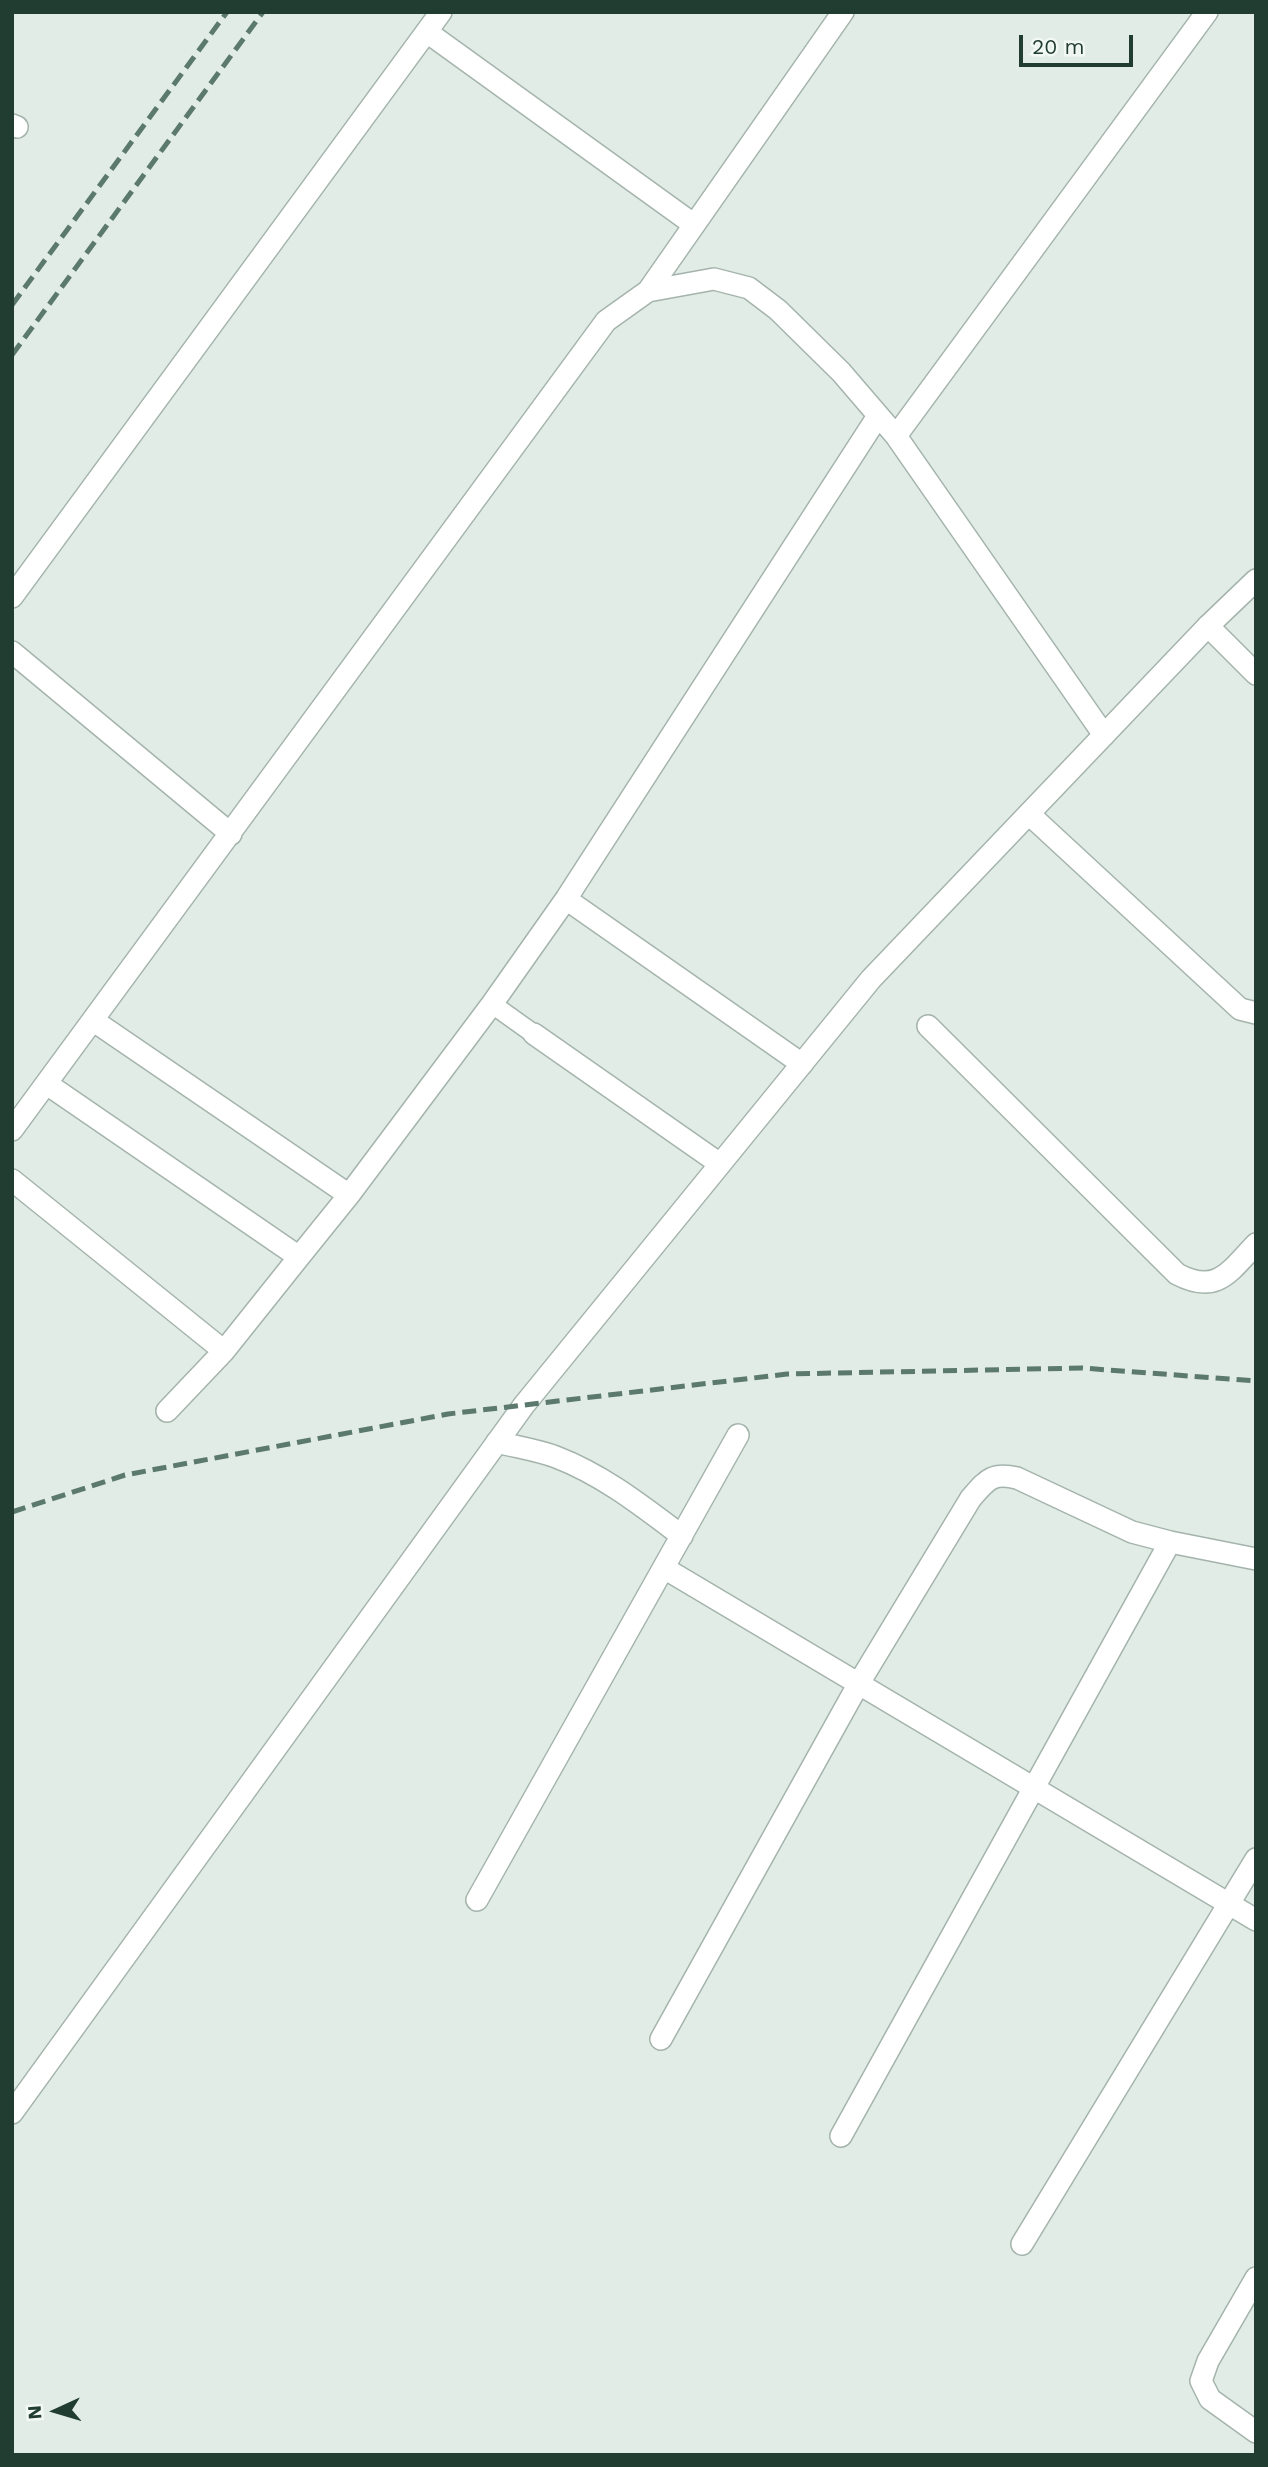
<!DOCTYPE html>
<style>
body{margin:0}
#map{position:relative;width:1268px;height:2467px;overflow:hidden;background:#e1ece6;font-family:"Work Sans",sans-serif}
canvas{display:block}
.frame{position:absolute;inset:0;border:14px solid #213d32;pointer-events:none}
.north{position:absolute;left:21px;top:2376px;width:70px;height:70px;-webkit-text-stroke:5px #f2f8f4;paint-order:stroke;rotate:266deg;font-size:19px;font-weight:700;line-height:28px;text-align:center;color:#213d32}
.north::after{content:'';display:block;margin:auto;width:24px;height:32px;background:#213d32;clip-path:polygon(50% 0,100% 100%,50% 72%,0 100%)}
.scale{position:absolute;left:1019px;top:35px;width:114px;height:32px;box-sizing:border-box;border:4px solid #213d32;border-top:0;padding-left:9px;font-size:21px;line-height:24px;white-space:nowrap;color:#213d32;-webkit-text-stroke:5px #f2f8f4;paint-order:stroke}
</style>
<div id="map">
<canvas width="1268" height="2467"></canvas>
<div class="frame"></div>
<div class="north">N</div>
<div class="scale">20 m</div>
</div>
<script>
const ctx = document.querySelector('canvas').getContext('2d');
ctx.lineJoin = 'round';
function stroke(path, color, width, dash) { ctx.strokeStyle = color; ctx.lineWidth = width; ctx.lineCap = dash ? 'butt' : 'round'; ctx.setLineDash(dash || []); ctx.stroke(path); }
const service = new Path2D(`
 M492 1004 534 1034`);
const minor = new Path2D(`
 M427 32 693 224
 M12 125 17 127
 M648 291 843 12
 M896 436 1207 12
 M12 597 441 12
 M1208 626 1256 674
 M12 652 231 834
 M1029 814 1240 1009 1256 1013
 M566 899 802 1064
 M94 1021 349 1195
 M928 1026 1177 1274C1217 1295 1229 1272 1256 1244
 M534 1034 720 1164
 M47 1084 299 1257
 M12 1130 606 321 648 291 714 279 749 288 778 310 841 372 896 436 1104 735
 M12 1180 224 1351
 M167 1411 224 1351 299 1257 349 1195 492 1004 566 899 878 416
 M497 1442C516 1447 537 1450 556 1457 603 1475 642 1506 682 1536
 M664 1568 1256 1920
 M477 1900 738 1435
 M661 2039 859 1683 971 1498C987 1480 992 1472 1017 1478L1132 1532 1170 1542 1256 1559
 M841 2136 1170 1542
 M1022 2244 1256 1859
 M1256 2278 1208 2361 1201 2381 1210 2399 1256 2432`);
const tertiary = new Path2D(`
 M12 2113 524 1405 871 979 1208 626 1256 580`);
stroke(service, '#a4b4ac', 21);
stroke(minor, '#a4b4ac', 24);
stroke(tertiary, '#a4b4ac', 24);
stroke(service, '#fff', 18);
stroke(minor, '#fff', 21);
stroke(tertiary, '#fff', 21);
stroke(new Path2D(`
 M12 305 227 12
 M12 355 263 12
 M12 1512 125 1475 448 1414 787 1374 1082 1368 1256 1381`), '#5c796d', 5, [14, 7]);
</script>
